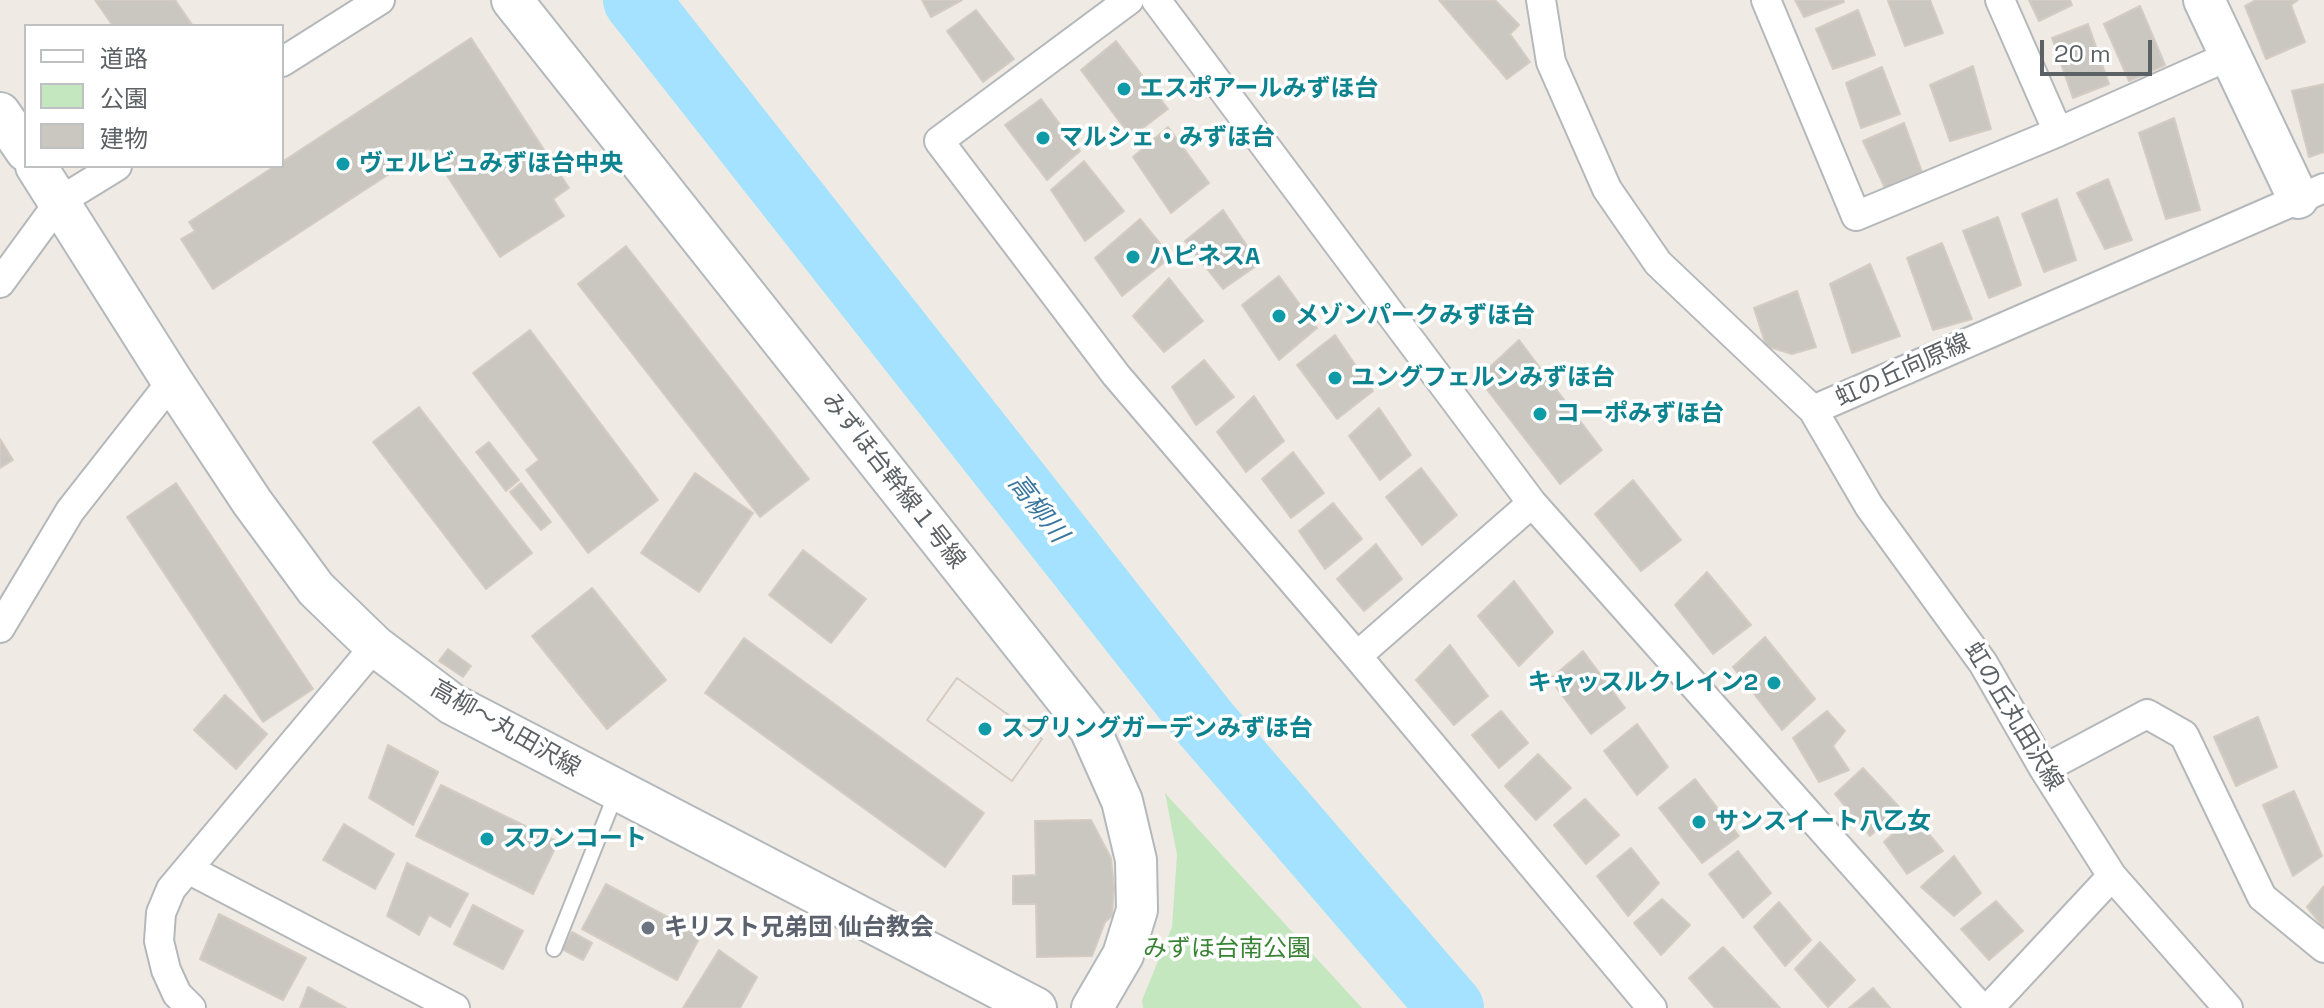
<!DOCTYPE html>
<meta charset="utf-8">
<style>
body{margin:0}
#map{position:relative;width:2324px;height:1008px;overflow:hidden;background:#efebe4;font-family:"Space Grotesk","Noto Sans JP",sans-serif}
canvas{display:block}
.legend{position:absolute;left:24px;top:24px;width:260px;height:144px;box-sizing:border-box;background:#fff;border:2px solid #bec0c1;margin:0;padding:10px 14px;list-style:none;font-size:24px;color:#5c6165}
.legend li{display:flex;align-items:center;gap:16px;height:40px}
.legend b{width:40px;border:2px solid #bec0c1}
.scale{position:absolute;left:2040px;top:40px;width:112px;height:36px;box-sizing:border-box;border:4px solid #5c6165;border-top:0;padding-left:10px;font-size:24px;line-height:28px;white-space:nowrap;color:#5c6165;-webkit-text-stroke:6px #fff;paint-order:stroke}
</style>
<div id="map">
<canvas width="2324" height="1008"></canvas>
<ul class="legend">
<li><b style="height:10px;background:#fff"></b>道路</li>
<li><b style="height:22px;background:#c5e7c0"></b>公園</li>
<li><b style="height:22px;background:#cac6c0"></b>建物</li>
</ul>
<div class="scale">20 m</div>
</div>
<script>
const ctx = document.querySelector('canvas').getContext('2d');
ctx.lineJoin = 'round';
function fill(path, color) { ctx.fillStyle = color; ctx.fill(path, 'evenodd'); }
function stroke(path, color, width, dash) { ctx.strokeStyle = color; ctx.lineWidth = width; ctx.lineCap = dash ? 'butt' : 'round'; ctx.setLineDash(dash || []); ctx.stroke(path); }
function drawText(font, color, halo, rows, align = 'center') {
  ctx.font = font + ' "Space Grotesk","Noto Sans JP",sans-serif'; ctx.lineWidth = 7; ctx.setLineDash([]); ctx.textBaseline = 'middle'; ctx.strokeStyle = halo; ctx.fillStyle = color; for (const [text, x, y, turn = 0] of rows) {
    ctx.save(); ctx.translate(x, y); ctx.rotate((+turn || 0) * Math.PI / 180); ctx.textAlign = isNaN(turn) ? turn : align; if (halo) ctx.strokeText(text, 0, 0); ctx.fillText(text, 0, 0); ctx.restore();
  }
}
fill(new Path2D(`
 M1165 793 1362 1008H1143L1142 1000 1172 927 1177 855Z`), '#c5e7c0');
stroke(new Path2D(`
 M636 0 1206 724 1451 1008`), '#a4e2ff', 66);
const building = new Path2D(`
 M95 0H175L193 26H113Z
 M922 0H962L931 17Z
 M1439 0H1495L1519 25 1510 34 1530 62 1507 79Z
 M1795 0H1843L1844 2 1804 17Z
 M1890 0H1930L1943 33 1905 46 1888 1Z
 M2029 0H2070L2072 5 2039 21Z
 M2256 0H2298L2291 5 2305 42 2266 59 2245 6Z
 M2140 6 2165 65 2129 81 2104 24Z
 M976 10 1014 59 983 82 947 31Z
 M1858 10 1875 55 1833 69 1816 29Z
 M2088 24 2109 84 2073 98 2052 38Z
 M471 38 569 188 553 199 564 216 500 257 429 148 213 289 181 239 195 231 189 222 275 166H282V162Z
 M1116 41 1168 109 1131 137 1081 70Z
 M1973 66 1991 129 1950 141 1930 85Z
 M1882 67 1900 114 1861 128 1846 83Z
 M2324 84V152L2309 157 2292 91Z
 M1041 99 1080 151 1047 180 1005 125Z
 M2174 118 2200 210 2166 219 2139 133Z
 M1904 123 1922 172 1885 188 1863 141Z
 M1168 127 1209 183 1171 213 1133 157Z
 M1084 161 1124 211 1085 241 1051 190Z
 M2108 179 2132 240 2105 249 2077 193Z
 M2057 199 2076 260 2044 272 2022 214Z
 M1223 210 1259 264 1223 289 1185 241Z
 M1998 217 2021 285 1989 298 1963 231Z
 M1140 219 1171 257 1122 296 1095 258Z
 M1942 243 1972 319 1933 330 1907 258Z
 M626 246 809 479 760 517 578 284Z
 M1870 264 1900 336 1852 353 1830 284Z
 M1279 276 1317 328 1279 360 1242 305Z
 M1169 278 1203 321 1164 352 1133 316Z
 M1797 291 1816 347 1792 354 1766 346 1754 308Z
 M530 330 658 500 588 553 526 470 539 460 473 373Z
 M1335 335 1373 391 1337 419 1297 365Z
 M1519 340 1602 450 1560 484 1478 378Z
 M1204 360 1234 397 1196 425 1172 387Z
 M1254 396 1284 441 1246 472 1217 432Z
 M419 407 532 553 486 589 373 442Z
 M1379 408 1411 455 1380 480 1349 436Z
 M0 439 13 460 0 468Z
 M489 442 519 480 506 491 476 452Z
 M1293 452 1324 493 1291 518 1262 479Z
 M1421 468 1457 515 1422 545 1386 497Z
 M695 473 753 513 699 592 641 553Z
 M1633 480 1681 540 1641 571 1595 514Z
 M176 483 313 689 263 722 127 517Z
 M521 483 551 522 541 530 510 492Z
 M1333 503 1362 539 1325 569 1299 531Z
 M1376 544 1402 579 1364 611 1337 579Z
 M803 550 866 599 831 643 769 595Z
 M1707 572 1751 625 1713 654 1675 605Z
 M1514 581 1553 632 1519 666 1478 616Z
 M592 588 666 680 607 729 532 636Z
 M1765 637 1815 699 1782 730 1733 667Z
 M744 638 984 813 945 867 705 693Z
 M1450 645 1488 696 1454 725 1416 680Z
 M448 649 471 666 463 677 439 661Z
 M1583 651 1625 708 1591 734 1550 679Z
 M957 678 1042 739 1012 781 927 720Z
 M957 678 1042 739 1012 781 927 720Z
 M225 695 267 734 236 769 194 730Z
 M1501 711 1528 743 1499 768 1472 735Z
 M1827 711 1845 731 1833 746 1849 770 1819 782 1793 738Z
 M2258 717 2277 767 2236 786 2214 737Z
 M1637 724 1668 767 1637 795 1604 751Z
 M388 745 438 772 413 825 369 798Z
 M1538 754 1571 788 1536 820 1505 786Z
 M1863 768 1900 808 1870 836 1835 794Z
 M1695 779 1739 836 1702 863 1659 808Z
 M441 785 558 842 533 894 416 836Z
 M2294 791 2322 856 2293 876 2263 805Z
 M1585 799 1619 835 1586 864 1554 825Z
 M1913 815 1943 851 1907 874 1884 842Z
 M1091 820 1111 858 1114 887 1112 916 1105 922 1092 956 1037 957 1036 904H1013V876L1036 875 1035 821Z
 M344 824 394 854 375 889 323 860Z
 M1631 848 1659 883 1628 916 1597 876Z
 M1738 851 1771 893 1743 918 1709 874Z
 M1954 856 1981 893 1954 916 1921 887Z
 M407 863 468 894 450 927 429 915 419 935 387 916Z
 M606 884 701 935 677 980 582 929Z
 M2324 886V928L2307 907Z
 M1662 899 1690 925 1661 955 1634 923Z
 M1996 901 2023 931 1989 960 1961 929Z
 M1779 902 1811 940 1785 966 1754 927Z
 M473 905 523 931 503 969 454 944Z
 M219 914 306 958 283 1000 200 959Z
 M572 932 592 943 583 960 562 949Z
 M1820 942 1855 980 1828 1007 1795 969Z
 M1723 947 1780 1008H1715L1689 978Z
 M719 950 757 977 740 1008H683Z
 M308 987 346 1008H300Z
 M1873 988 1890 1008H1849Z`);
fill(building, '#cac6c0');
stroke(building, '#d4ccc2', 2);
const lane = new Path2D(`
 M554 949 617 791`);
const street = new Path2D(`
 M1129 0 939 141 1116 375 1357 656 1652 1008
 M1156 0 1532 503 1981 1008
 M1541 0 1551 62 1607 189 1658 263 1813 410 2324 188
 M1766 0 1856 216 2058 132 2229 56
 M2000 0 2058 132
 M282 62 380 0
 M0 283 60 201 117 166
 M1813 410 1869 506 1983 663 2044 769 2112 876 1989 1008
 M0 628 70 511 172 381
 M1357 656 1532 503
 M2044 769 2147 714 2184 735 2262 897 2324 948
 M188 869 455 1008
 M2112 876 2228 1008
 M191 1008 177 994 166 970 159 941 161 913 171 889 375 646`);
const secondary = new Path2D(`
 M512 0 1090 729 1122 801 1136 860 1137 910 1123 955 1092 1008
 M2204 0 2298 198
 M0 113 26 151
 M36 166 172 381 252 502 316 589 375 646 452 704 1036 1008`);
stroke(lane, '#b5b8bb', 18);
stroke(street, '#b5b8bb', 32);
stroke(secondary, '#b3b8bc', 44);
stroke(lane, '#fff', 14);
stroke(street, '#fff', 28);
stroke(secondary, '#fff', 40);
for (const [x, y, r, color] of [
 [1124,89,8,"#0f9aa8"],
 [1043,138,8,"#0f9aa8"],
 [343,164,8,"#0f9aa8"],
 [1133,257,8,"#0f9aa8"],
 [1279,316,8,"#0f9aa8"],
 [1335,378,8,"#0f9aa8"],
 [1540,414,8,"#0f9aa8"],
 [1774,683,8,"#0f9aa8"],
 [985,729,8,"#0f9aa8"],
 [1699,822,8,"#0f9aa8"],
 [487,839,8,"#0f9aa8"],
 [648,928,8,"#6b7280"]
]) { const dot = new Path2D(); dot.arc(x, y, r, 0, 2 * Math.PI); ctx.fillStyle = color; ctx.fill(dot); stroke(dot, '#fff', 3); }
drawText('bold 24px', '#0d838f', '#fff', [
 ["エスポアールみずほ台",1140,89],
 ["マルシェ・みずほ台",1059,138],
 ["ヴェルビュみずほ台中央",359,164],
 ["ハピネスA",1149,257],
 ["メゾンパークみずほ台",1295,316],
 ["ユングフェルンみずほ台",1351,378],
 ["コーポみずほ台",1556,414],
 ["キャッスルクレイン2",1758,683,"right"],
 ["スプリングガーデンみずほ台",1001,729],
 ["サンスイート八乙女",1715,822],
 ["スワンコート",503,839]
], 'left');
drawText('24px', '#5c6165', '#fff', [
 ["虹の丘向原線",1903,371,-24],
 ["みずほ台幹線１号線",893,481,52],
 ["虹の丘丸田沢線",2013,717,59],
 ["高柳～丸田沢線",505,729,30]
]);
drawText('bold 24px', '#5b616d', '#fff', [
 ["キリスト兄弟団 仙台教会",664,928]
], 'left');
drawText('24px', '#398434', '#fff', [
 ["みずほ台南公園",1227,949]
]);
drawText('italic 26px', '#3a77a0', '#fff', [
 ["高柳川",1037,509,52]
]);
</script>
